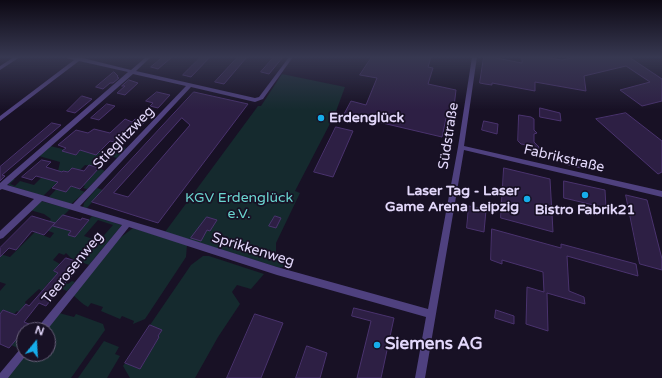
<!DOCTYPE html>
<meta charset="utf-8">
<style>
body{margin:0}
#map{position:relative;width:662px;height:378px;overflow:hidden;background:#181125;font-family:"Varela Round",sans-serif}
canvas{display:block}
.north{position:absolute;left:16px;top:322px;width:40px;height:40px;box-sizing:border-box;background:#181125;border:1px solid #69617b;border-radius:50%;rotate:18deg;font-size:11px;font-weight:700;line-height:16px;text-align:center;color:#e3d8fb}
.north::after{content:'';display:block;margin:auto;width:14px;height:18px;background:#16adea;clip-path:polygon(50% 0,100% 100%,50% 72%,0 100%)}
</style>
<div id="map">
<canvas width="662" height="378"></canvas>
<div class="north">N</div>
</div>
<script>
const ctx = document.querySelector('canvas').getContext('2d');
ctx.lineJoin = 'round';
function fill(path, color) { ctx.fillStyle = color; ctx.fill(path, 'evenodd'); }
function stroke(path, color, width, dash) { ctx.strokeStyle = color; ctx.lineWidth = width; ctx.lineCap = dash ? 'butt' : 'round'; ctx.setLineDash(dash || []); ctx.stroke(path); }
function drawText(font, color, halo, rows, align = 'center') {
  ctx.font = font + ' "Varela Round",sans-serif'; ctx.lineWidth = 3.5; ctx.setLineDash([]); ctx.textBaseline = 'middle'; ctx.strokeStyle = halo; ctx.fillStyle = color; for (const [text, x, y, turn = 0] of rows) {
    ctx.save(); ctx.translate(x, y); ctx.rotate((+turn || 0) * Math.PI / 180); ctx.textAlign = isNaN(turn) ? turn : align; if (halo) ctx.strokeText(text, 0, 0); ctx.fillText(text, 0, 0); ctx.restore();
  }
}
fill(new Path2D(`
 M282 74 345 87 335 114 295 191 300 193 276 243V253L285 266 280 268 267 264 165 232 258 106H261Z
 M113 144 126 148 117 158 110 156 107 159 109 160 103 164 99 163 95 167 85 165 80 170 72 168 68 172 63 171 60 174 65 175 43 196 8 185 13 179H15L10 184 15 186 20 181 34 185 42 177 58 171 60 162 39 156 50 146 71 151 69 153 76 155 83 148 103 154Z
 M99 168 105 171 87 189 83 188 85 186 83 185Z
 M62 183 80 189V190L85 192 71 204 49 197Z
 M97 188 103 190 87 208 83 207 84 203Z
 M41 201 70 209 57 222 60 228 71 231 68 235 75 237 92 216 122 225 89 265 71 258 66 253 64 255 59 253 53 260 60 264 54 271 58 273 54 278 68 284 72 281 75 282 67 291 48 283 42 291 39 289 25 302 26 304 19 312 17 311 14 314 3 310 0 314V291L6 284 0 282V254L10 257 35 232 50 238 54 233 43 229 51 219 44 214 30 210ZM98 220 113 225 99 241 84 236Z
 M133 228 187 245 186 257 145 319 133 324 134 321 122 316 120 319 101 311 103 307 91 303 88 307C82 304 78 299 73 295L116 241Z
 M203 256H209L264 274 251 289 237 285 232 292 240 304 218 337 195 378H130L123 366 125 363 140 369 159 337 158 336 161 330 150 325 191 265Z
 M59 313 74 317 76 314 103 324 105 330 71 378H6L25 354H48V330H44Z
 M29 324 38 327 36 330H24V344L20 349 11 345Z
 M104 341 119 347 115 354 120 356 107 378H78Z`), '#152a2e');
const building = new Path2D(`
 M163 57H172L158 69 151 67Z
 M201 57H210L191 77 183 75Z
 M238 57H247L224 84 215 82Z
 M274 57H283L269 74 261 72Z
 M372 57H431L428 67 433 68 428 84 456 90 453 115 447 114 442 137 344 114 351 101 366 105 377 78 360 75Z
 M484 57H496V58L522 63V57H544L562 60 576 57H629L662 79V101L642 106 620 90 650 82 626 66 584 76 586 91 535 82V91L492 83V85L485 84 480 83Z
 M114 72 118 76 117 77 119 78 113 83H110L103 89 96 87Z
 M129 80 138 83 125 95 117 93 125 86H122Z
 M157 92 170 95 158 108 150 106 153 103 146 101Z
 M194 92 248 104 158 223 92 202ZM182 118 190 125 128 197 114 193Z
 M82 96 92 99 75 113 67 111Z
 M107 104 115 106 99 120 91 118Z
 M540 108 560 113 561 121 540 117Z
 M626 113 662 141V172L658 174 596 119Z
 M519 115 531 117 534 119V130L537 133 534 134V142L539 147V153L536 154 530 152 527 150V145L521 144 518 141Z
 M141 118 148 119 123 144 110 141 96 155 80 150 76 155 62 151 66 148 58 145 76 130 88 133 94 129 110 133 125 119 132 122 135 119 139 120Z
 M484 121 498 124 497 134 482 130Z
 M52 123 61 125 2 175 5 176 0 181V167Z
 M336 127 353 131 333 177 314 172Z
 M565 155 581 159V168L565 164Z
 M42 160 51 162 46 167 62 172 63 171 68 172 72 168 84 171 89 165 99 168 80 189 71 186 66 192 52 188 58 182 36 176 32 180 22 177Z
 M504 168 550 179 553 232 501 218Z
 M564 181 605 190 606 208 564 198Z
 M626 195 647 200 662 259V270L640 264Z
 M469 206 486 210 484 232 467 228Z
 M63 215 81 220 82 218 89 220 75 237 68 235 71 231 53 226Z
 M32 216 55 223 44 235 32 231 16 250 9 248 0 257V248Z
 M275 216 281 218 276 228 269 226Z
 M207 217 217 220 210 231 207 230 201 241 191 238Z
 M492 229 561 248V244L636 264 638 276 567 256 569 291 584 297 585 304 547 293 548 331 526 324 527 287 544 292 543 272 502 260V264L491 260Z
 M66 258 82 263 75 271 76 272 60 288 46 306 39 303 24 322 29 324 9 348 0 344V314L3 310 16 315 26 304 29 306 58 273 54 271Z
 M354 308 394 318 381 378H357L371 321 352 316Z
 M496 310 514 316V324L495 318Z
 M255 314 283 323 261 378H227Z
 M150 325 162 330 158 336 159 337 140 369 125 363Z
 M307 346 327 353 320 378H296Z`);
fill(building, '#2d1f44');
stroke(building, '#4a336e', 1);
fill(new Path2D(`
 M14 57H20L0 70V66Z
 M66 57H79L131 70 146 57H151L136 71 255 98 259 97 289 57H293L263 99 255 102 191 87 80 206 161 230 277 267 428 309 458 147 472 57H477L464 146 662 191V197L464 150 425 378H415L426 317 277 275 129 227 47 330H36L38 327 122 225 42 201 3 238 0 239V231L34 199 2 189 0 190V183L128 72 79 61 0 121V116L74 60 66 58ZM133 74 186 86 73 204 7 185Z
 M24 346V354H27L8 378H0V373L21 348Z`), '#4f417f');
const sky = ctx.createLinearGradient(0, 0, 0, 110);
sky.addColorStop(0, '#0d0914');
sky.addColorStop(0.52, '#373851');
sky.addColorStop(1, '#37385100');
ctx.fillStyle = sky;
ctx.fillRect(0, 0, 662, 110);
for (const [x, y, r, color] of [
 [321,118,4,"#16adea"],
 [585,195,4,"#16adea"],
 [527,199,4,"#16adea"],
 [377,345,4,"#16adea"]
]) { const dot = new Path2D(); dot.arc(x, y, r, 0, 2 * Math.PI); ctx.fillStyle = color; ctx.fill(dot); stroke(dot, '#181125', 1.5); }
drawText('bold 14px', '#e3d8fb', '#181125', [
 ["Erdenglück",329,118],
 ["Laser Tag - Laser",519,191,"right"],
 ["Game Arena Leipzig",519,207,"right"],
 ["Bistro Fabrik21",585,210,"center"]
], 'left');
drawText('14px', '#e3d8fb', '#181125', [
 ["Südstraße",449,136,-81],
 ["Stieglitzweg",124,138,-46],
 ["Fabrikstraße",564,159,13],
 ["Sprikkenweg",253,250,17],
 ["Teerosenweg",73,268,-51]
]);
drawText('14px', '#6ad5cf', '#181125', [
 ["KGV Erdenglück",239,198],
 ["e.V.",239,214]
]);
drawText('bold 17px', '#e3d8fb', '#181125', [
 ["Siemens AG",385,345]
], 'left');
</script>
